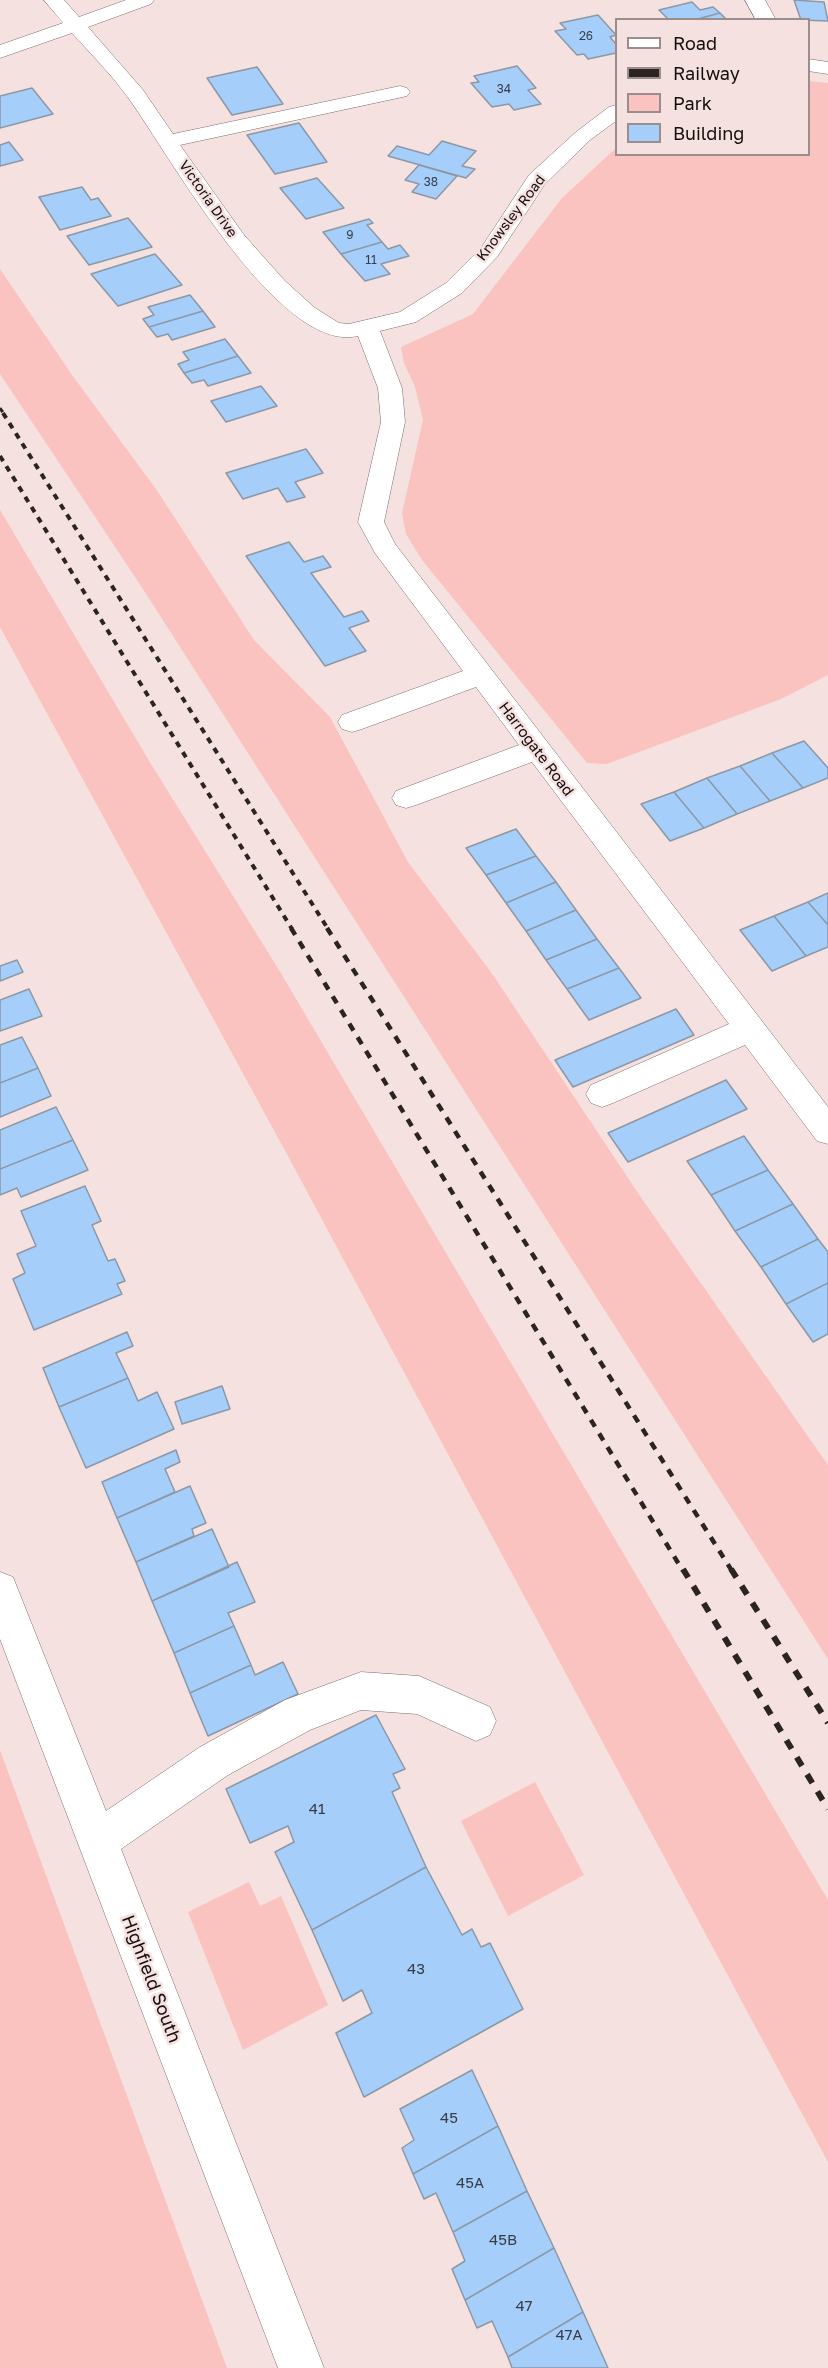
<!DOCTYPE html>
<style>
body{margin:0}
#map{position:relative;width:828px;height:2368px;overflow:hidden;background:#f5e1df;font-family:"Golos Text",sans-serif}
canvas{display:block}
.legend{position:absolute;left:615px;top:18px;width:195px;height:138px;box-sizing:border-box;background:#f5e1df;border:2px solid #9b8d8b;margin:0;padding:8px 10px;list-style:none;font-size:18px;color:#140e0d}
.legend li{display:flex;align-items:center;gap:12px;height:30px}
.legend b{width:30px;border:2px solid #9b8d8b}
</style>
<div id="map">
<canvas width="828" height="2368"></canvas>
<ul class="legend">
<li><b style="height:8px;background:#fff"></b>Road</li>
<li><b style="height:8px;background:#2c2423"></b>Railway</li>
<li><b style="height:16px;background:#fbc3bf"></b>Park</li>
<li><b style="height:16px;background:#a6cefb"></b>Building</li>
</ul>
</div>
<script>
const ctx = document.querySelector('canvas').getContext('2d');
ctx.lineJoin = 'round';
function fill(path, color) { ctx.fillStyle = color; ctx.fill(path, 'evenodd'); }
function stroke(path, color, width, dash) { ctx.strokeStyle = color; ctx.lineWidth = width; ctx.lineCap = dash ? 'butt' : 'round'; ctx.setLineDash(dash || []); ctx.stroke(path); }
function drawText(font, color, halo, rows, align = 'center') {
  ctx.font = font + ' "Golos Text",sans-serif'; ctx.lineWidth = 5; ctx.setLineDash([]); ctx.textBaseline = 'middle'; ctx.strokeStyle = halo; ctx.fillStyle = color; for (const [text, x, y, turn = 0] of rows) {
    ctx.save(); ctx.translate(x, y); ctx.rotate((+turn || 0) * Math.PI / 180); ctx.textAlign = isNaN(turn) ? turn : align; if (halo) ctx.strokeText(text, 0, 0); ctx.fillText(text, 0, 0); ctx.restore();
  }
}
fill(new Path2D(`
 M809 81 828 83V675L781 699 607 764 587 763 422 560 406 534 402 513 423 420 415 387 404 363 401 347 473 314 562 198 616 148V154H808Z
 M0 269 72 375 156 489 254 640 330 717 408 862 491 972 642 1199 828 1465V1659L141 586 0 374Z
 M0 510 151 764 279 970 828 1900V2162L289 1158 0 627Z
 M0 1750 227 2368H0Z
 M535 1782 584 1875 508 1916 461 1821Z
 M249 1882 260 1906 281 1896 328 2005 243 2050 188 1912Z`), '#fbc3bf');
const building = new Path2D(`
 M794 0 824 2 828 21 801 20Z
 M692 2 700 10 713 7 720 13 694 20H669L659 10Z
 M720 13 726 19 694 20Z
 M598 15 616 35 610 37 616 44V53L588 59 584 54 577 55 555 31 566 29 560 23Z
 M517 66 536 88 528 90 541 104 514 110 509 104 492 107 471 83 479 82 474 76Z
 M257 67 283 104 232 115 207 78Z
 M32 88 53 114 0 128V96Z
 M299 123 327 162 275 174 247 135Z
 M442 141 476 151 462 166 475 169 466 178 388 156 397 146 429 155Z
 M9 142 23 160 0 166V145Z
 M419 165 457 176 436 199 412 192 419 184 405 180Z
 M317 178 344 208 306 219 280 188Z
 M82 187 91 200 98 198 111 216 60 230 39 197Z
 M128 218 152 247 89 265 67 236Z
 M369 219 373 223 367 225 382 242 341 254 323 232Z
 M382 242 388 249 400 245 409 256 381 264 390 274 365 281 341 254Z
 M155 254 182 285 118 306 91 274Z
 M190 295 203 311 149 327 143 319 154 315 148 307Z
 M203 311 215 327 172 340 168 334 157 337 149 327Z
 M225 339 238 356 184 373 178 364 189 360 183 352Z
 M238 356 251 373 208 386 204 380 192 383 184 373Z
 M261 386 277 406 226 422 211 401Z
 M306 449 323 473 295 482 305 497 287 502 278 488 243 499 226 473Z
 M289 542 304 562 323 556 331 567 311 573 344 617 362 611 369 621 349 628 366 651 325 666 246 556Z
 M804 741 828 768V778L803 788 772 753Z
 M772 753 803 788 770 801 740 766Z
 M740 766 770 801 737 814 707 778Z
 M707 778 737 814 704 828 674 792Z
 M674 792 704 828 670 841 641 804Z
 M516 829 536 856 486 875 466 848Z
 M536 856 556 882 506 903 486 875Z
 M556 882 576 910 526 931 506 903Z
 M828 893V925L808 902Z
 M808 902 828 925V947L806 956 774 916Z
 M576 910 597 939 546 960 526 931Z
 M774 916 806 956 772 971 740 930Z
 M597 939 619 968 567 989 546 960Z
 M17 960 23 972 0 981V966Z
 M619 968 641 998 589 1020 567 989Z
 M29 989 42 1016 0 1031V1000Z
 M676 1009 694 1035 573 1087 555 1060Z
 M22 1037 38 1068 0 1083V1045Z
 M38 1068 51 1096 0 1117V1083Z
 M726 1080 747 1109 628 1162 608 1133Z
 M56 1107 73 1140 0 1169V1130Z
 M744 1136 768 1170 711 1195 687 1161Z
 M73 1140 88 1170 21 1197 17 1188 0 1195V1169Z
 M768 1170 793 1204 735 1231 711 1195Z
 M85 1186 101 1221 92 1225 108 1261 115 1259 125 1281 117 1284 122 1294 34 1330 13 1279 25 1273 17 1254 36 1246 21 1211Z
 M793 1204 818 1239 761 1267 735 1231Z
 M818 1239 828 1252V1283L786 1304 761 1267Z
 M828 1283V1334L813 1342 786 1304Z
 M127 1332 133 1346 116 1353 128 1378 59 1407 43 1368Z
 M128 1378 138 1401 157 1392 174 1429 86 1468 59 1407Z
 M222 1386 230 1409 182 1424 175 1402Z
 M176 1450 180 1462 165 1469 175 1492 117 1518 102 1482Z
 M190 1486 206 1523 192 1529 194 1536 136 1562 117 1518Z
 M212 1529 229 1567 152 1601 136 1562Z
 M237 1562 255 1602 228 1613 234 1626 174 1653 152 1601Z
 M234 1626 251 1665 190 1693 174 1653Z
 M283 1662 298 1694 208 1736 190 1693 251 1665 255 1675Z
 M376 1715 405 1769 393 1774 400 1788 392 1792 426 1867 312 1930 275 1852 294 1842 288 1826 250 1843 226 1789Z
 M426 1867 462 1935 472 1929 481 1947 490 1943 523 2009 364 2097 336 2033 372 2013 362 1990 343 2001 312 1930Z
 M472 2070 498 2126 413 2174 402 2148 414 2140 400 2109Z
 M498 2126 527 2191 453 2232 436 2193 424 2199 413 2174Z
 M527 2191 554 2248 465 2300 452 2269 465 2261 453 2232Z
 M554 2248 583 2312 508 2357 492 2321 477 2328 465 2300Z
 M583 2312 608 2368H512L508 2357Z`);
fill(building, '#a6cefb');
stroke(building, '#8c98a5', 1.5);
const minor = new Path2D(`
 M44 0H64L79 17 126 0H154L151 4 88 27 143 90 173 134 400 86 407 88 410 92 407 96 180 145 244 235 285 281 315 308 339 323 349 324 400 312 446 283 481 248 529 175 576 132 609 107 616 105V121L590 140 545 184 497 257 462 293 416 322 380 331 402 388 405 422 384 522 395 544 828 1107V1144L817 1141 745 1045 613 1103 602 1107 591 1103 586 1094 591 1085 729 1024 532 762 416 805 406 808 396 805 392 798 396 791 519 745 476 687 362 729 352 732 342 729 338 722 342 715 463 671 375 553 358 522 381 422 378 388 358 336C279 355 169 154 129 99 112 75 91 54 72 33L0 58V45L63 23Z
 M745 0H765L776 20H756Z
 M808 59 828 62V74L808 71Z
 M0 1572 13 1577 106 1811 200 1747 285 1700 361 1672 419 1676 490 1707 496 1721 490 1735 476 1741 417 1714 361 1710 310 1730 228 1775 121 1849 324 2368H278L0 1639Z`);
stroke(minor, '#7e6c6a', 1);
fill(minor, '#fff');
stroke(new Path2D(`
 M0 408 4 414`), '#2c2423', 3, [5, 5]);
stroke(new Path2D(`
 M3 413 328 929
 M0 456 292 929`), '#2c2423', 4, [6, 6]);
stroke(new Path2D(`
 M291 928 683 1571
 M327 928 732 1571`), '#2c2423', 4.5, [8, 8]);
stroke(new Path2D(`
 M683 1569 828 1809
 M731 1569 828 1723`), '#2c2423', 6, [10, 10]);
drawText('12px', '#383e48', null, [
 ["26",586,36],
 ["34",504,89],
 ["38",431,182],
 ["9",350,235],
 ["11",371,260]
]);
drawText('14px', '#140e0d', '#f5e1df', [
 ["Victoria Drive",208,199,55],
 ["Knowsley Road",511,218,-53]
]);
drawText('15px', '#140e0d', '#f5e1df', [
 ["Harrogate Road",536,749,53]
]);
drawText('15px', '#383e48', null, [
 ["41",317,1809],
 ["43",416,1969],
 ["45",449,2118],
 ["45A",470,2183],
 ["45B",503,2240],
 ["47",524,2306],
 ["47A",569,2335]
]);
drawText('18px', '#140e0d', '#f5e1df', [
 ["Highfield South",151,1979,69]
]);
</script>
